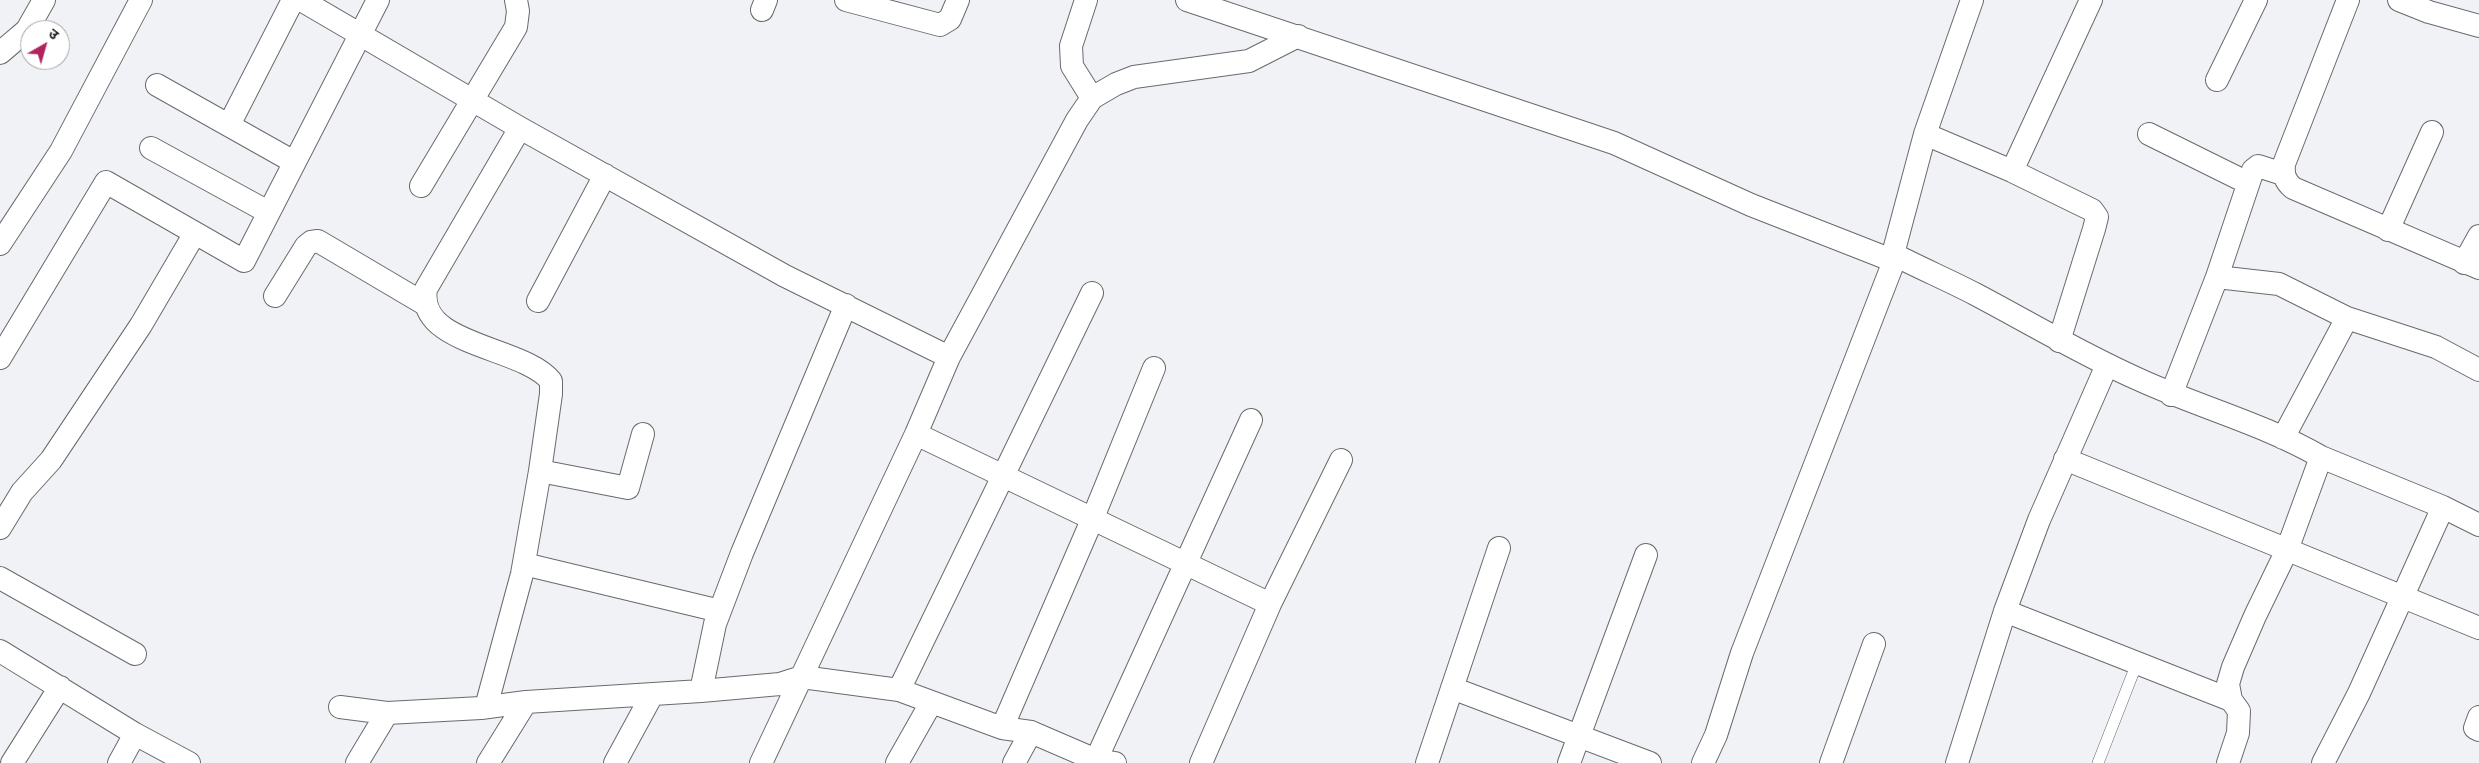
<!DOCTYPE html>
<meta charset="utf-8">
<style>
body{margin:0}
#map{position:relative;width:2479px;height:763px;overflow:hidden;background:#f0f2f6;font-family:"Roboto Serif","Noto Sans Devanagari",serif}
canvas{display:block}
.north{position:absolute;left:20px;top:20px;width:50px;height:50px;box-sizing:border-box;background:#fff;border:1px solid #a5a5a5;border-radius:50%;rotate:38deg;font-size:14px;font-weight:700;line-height:20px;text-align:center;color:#1d1d1f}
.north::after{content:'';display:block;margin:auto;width:18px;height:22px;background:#b1245e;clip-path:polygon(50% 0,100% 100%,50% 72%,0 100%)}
</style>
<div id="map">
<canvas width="2479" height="763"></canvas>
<div class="north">उ</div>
</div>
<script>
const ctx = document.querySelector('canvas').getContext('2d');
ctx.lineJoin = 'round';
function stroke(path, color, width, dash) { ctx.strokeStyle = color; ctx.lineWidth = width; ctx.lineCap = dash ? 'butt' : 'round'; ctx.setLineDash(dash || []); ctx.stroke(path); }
const service = new Path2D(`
 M2098 763 2137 663`);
const minor = new Path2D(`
 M301 0 520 128 785 276 949 357 916 434 761 763
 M846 0 940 25 950 19 958 0
 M1086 0 1071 46 1072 66 1092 98
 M1187 0 1614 143 1751 205 1894 261
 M2348 0 2284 164C2283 175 2285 181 2293 188L2479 268
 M2399 0 2429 12 2479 26
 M762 10 766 0
 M0 53 27 30 44 0
 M2217 80 2256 0
 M157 85 294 162
 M229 125 293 0
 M520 128 426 289C416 346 523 346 551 381V394L540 471
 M1925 134 2012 171 2092 210 2097 217 2094 229 2059 341
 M2149 134 2248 183
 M151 148 268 212
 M2012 171 2091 0
 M421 186 516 27 518 11 516 0
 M2388 230 2432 132
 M0 244 61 151 141 0
 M1893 254C1920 268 1948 280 1975 294 2030 323 2083 355 2140 380 2199 407 2264 424 2321 457L2443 507 2479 525
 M2464 263 2479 236
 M2217 277 2279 284 2347 318 2436 347 2479 370
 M275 296 306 246 311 242 318 241 423 303
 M538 301 605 175
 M949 357 1077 120 1092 98 1116 84 1134 77 1249 61 1298 36
 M0 358 106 182 244 261 378 0
 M2171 395 2217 277 2253 170 2258 166 2283 174
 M916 434 1270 604
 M2283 438 2347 318
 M2065 459 2479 628
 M0 528 22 492 51 460 141 325 195 233
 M524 564 720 611
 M0 578 135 654
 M2005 611 2231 700
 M0 651 135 734 189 763
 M1452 688 1650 763
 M899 690 1092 293
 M701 691 715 624 742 553 846 305
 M340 707 387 713 481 708 526 702 701 691 780 684 802 677 899 690 1002 728 1031 732 1096 760 1115 763
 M486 707 522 574 540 471 628 488 643 434
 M2479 717 2475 728 2479 730
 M1002 728 1092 520 1154 368
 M1096 760 1251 420
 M12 763 60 687
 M119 763 135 734
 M357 763 387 713
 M488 763 526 702
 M615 763 652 695
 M897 763 931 703
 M1014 763 1031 732
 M1201 763 1270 604 1341 460
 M1427 763 1499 548
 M1569 763 1646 555
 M1703 763 1716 735 1742 653 1894 261 1893 254 1925 134 1972 0
 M1831 763 1874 644
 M1957 763 2005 611 2039 520 2107 365
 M2228 763 2238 733 2239 711 2231 700 2228 684 2233 667 2255 616 2287 550 2321 457
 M2323 763 2359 693 2443 507`);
stroke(service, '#696a6d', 12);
stroke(minor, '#696a6d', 24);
stroke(service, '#fff', 11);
stroke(minor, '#fff', 22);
</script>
